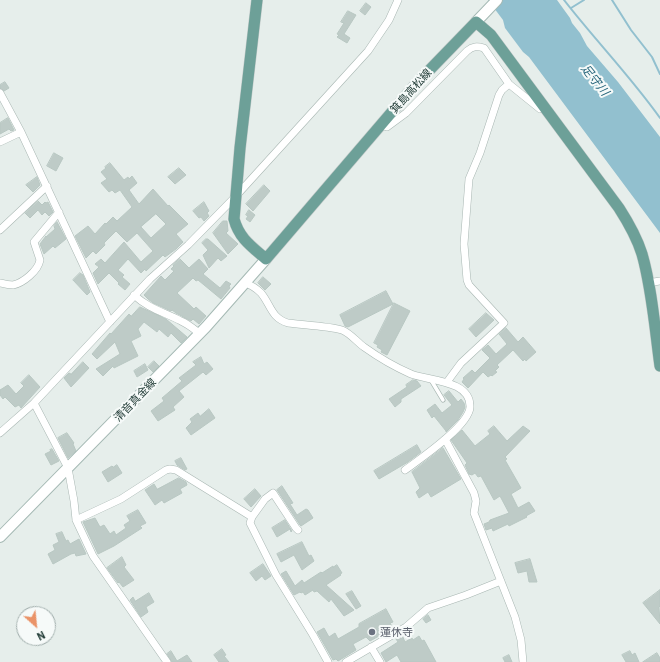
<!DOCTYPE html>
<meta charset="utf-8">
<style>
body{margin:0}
#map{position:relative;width:660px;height:662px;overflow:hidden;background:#e6eeeb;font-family:Barlow,sans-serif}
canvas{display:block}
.north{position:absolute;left:16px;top:606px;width:40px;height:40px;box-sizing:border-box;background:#f6faf9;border:1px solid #a2afad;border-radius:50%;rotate:153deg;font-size:11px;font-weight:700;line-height:16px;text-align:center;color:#253f3a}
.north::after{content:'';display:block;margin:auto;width:14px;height:18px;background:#ea9368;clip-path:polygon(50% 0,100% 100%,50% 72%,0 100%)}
</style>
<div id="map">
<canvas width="660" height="662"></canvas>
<div class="north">N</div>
</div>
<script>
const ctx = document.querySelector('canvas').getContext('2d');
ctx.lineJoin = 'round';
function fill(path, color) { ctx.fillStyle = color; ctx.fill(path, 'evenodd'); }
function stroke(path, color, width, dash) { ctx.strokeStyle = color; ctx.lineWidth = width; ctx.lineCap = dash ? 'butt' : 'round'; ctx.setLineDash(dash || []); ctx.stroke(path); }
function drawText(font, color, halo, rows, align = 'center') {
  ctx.font = font + ' Barlow,"Noto Sans JP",sans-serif'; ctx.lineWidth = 4; ctx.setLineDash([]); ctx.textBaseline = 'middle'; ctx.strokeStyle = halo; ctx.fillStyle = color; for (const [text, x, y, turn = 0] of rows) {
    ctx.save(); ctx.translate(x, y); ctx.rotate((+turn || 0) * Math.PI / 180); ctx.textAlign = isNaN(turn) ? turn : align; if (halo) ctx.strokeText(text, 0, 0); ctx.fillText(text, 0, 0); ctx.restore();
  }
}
fill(new Path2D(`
 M488 0H557L570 18 572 23 580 33 587 46 618 82 660 137V233L529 57 523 52 505 28 503 20Z`), '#92c0cf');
stroke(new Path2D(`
 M564 0C595 40 631 77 660 118
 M612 0 631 30 652 57 660 74
 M571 8 584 0`), '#92c0cf', 2);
const building = new Path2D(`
 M366 3 371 7 365 15 360 11Z
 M348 11 356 15 344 34 350 38 347 43 337 37 339 35 337 34 344 23 341 22Z
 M5 82 9 88 4 91 0 88V85Z
 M8 118 14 130 11 131 9 129 0 134V123Z
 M54 153 63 158 56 171 47 166Z
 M110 163 124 180 128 177 129 179 132 176 137 183 129 190 139 204 153 189 168 206 169 205 188 224 176 234 183 242 176 249 165 257 163 255 146 271 145 269 141 273 128 259 118 270 124 275 122 277 130 284 125 290 118 284 119 283 109 273 98 284 93 273 99 267 95 264 101 259 105 263 124 242 141 262 153 251 137 233 127 242 116 231 104 243 105 245 96 254 93 251 86 258 75 236 88 226 95 234 105 223 106 224 113 217 117 221 132 207 120 190 115 193 112 190 109 192 101 183 107 179 101 172 106 168 105 167ZM156 214 166 224 151 238 141 227Z
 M179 168 186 175 175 184 168 177Z
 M37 177 40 185 33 192 26 185Z
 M264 185 270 191 253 211 246 204Z
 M38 201 42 205 45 202 46 203 48 202 53 212 49 216 45 212 42 215 38 210 30 218 25 213Z
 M204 202 209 211 207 213 209 216 204 221 201 217 199 218 193 211Z
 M249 210 255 215 250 222 246 219 248 216 246 215Z
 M223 221H227L228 231 226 233 238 244 228 254 213 233Z
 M57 222 66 239 55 248 53 246 44 254 40 244 46 236V237L55 229 54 226Z
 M206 239H208L227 256 221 261 218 258 209 268 203 255 208 250 202 243Z
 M180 259 189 268 199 259 208 269 203 274 220 288 226 281 231 284 229 286 230 288 221 299 198 280 196 281 193 278 177 293 194 309 196 307 206 316 199 324 193 319 191 321 176 313 172 310 171 311 153 303 148 299 144 295 161 276 165 280 174 271 171 269 174 266 173 265Z
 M80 273 83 275 90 292 87 295 73 280Z
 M263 277 271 284 265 290 258 283Z
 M386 291 393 304 348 327 345 326 340 315Z
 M394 303 410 311 387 355 381 352 382 350 377 347 378 345 374 343Z
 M140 307 166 319 187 337 181 343 171 333 168 337 159 329 157 332 144 322 138 329 141 336 131 341 138 356 114 368 113 366 103 376 96 369 120 354 115 342 97 359 92 354 110 333 111 334 129 314 131 316Z
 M486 313 494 320 476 337 469 329Z
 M506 328 518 342 523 337 536 352 526 361 525 359 523 361 513 350 497 365 499 367 495 371 497 372 492 376 491 375 488 377 483 372 468 388 462 382 464 379 463 378 472 370 475 373 490 358 482 350 488 345 496 354 507 344 499 334Z
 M201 357 204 364 207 362 213 369 206 375 203 372 179 391 184 397 173 407 175 410 158 421 151 411 164 401 162 398 182 381 179 378 196 365 193 362Z
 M154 361 159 366 153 372 148 367Z
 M83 362 89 368 71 387 64 378 69 373 71 374Z
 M145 364 148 370 137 377 134 371Z
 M29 375 40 387 21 408 19 405 15 407 5 397 3 399 0 395V390L8 385 16 394 24 386 21 383Z
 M413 380 417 381 421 386 401 399V402L395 407 389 399 407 387 406 385Z
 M449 391 458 402 461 399 464 403 465 407 463 412 458 420 446 432V431L434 416 432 418 427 410 435 404 442 413 452 405 444 395Z
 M209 409 215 418 191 435 186 428 192 422 190 419 198 413 200 416Z
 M494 426 507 441 523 426 530 431 505 457 507 459 505 460 521 488 511 494 518 508 529 502 535 511 526 516 527 517 509 526 508 524 493 531 492 528 486 530 484 524 489 522 490 520 509 513 500 496 494 500 481 476 478 477 475 473 472 475 469 474 465 465 467 463 451 440 462 430 475 446 490 434 488 431Z
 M67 433 74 443 73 444 76 451 68 458 58 438Z
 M417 445 421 452 408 462 379 479 374 471Z
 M443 448 461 479 431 497 428 492 419 498 416 492 420 488 412 472Z
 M52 449 59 461 51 465 45 454 51 451 50 450Z
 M181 458 187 469 185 470 177 465 175 461Z
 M117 465 122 473 108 482 102 472 112 466 113 467Z
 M179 478 186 482 187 485 180 489 182 493 164 503 162 500 155 505 145 490 154 484 157 489Z
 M282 486 293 503 290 504 297 515 306 509 308 510 313 518 301 526 300 525 277 490Z
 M255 489 261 496 251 507 244 499Z
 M138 510 146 523 140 526 142 528 114 546 98 554 83 522 95 518 100 527 104 525 110 534 114 531 116 535 126 528 124 525 130 521 127 516Z
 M285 520 292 531 291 532 290 529 277 537 272 528Z
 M62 532 66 541 68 540 70 544 79 539 86 554 76 556 75 553 71 554 53 564 48 554 55 550 53 545 59 542 56 534Z
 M302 542 309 556 311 555 314 561 302 570 294 555 281 562 277 554Z
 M122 557 126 565 124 567 134 580 123 587 119 582 118 583 107 568Z
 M530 559 537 582H529L527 571 518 573 515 563Z
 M263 564 271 576 265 580 262 576 256 581 250 573Z
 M337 565 342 573 340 574 341 575 326 585 354 610 344 616 331 599 329 602 317 591 314 592 313 590 305 595 303 592 301 593 300 592 294 595 281 574 286 571 295 586 302 580 304 583 321 572 322 573 333 566V567Z
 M660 590V606L659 607 660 624 643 603Z
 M352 591 361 606 356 609 346 594Z
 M149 593 154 602 146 607 148 612 141 617 130 600 133 597 135 601Z
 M386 609 393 622 390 623 393 628 370 641 366 637 353 644 356 650 338 661 336 659 333 660 317 632 324 628 329 637 335 633 338 639 359 627V624Z
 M428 615 431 620 426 623 423 619Z
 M402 635 405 642 412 638 413 640 419 636 422 641 424 640 436 662H401L397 655 386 662 381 653 398 642 396 639Z
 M222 649 226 655 224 656 229 662H219L214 655Z
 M171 651 177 661 187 655 192 662H172L167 654Z
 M630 651 632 655 635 653 639 662H626L622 655Z
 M657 653 660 658V662H643Z
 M509 655 512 662H505L503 658Z`);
fill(building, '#becbc7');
stroke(building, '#b8c7c2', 1);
const service = new Path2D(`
 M431 380 443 400`);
const minor = new Path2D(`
 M0 93 21 132 110 322
 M381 125 387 127 406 113 467 51C473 46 477 46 484 48L509 84 540 109 544 106
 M0 142 21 132
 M0 230 47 186
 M0 283C4 284 8 285 13 285 23 283 38 271 40 260L34 242 59 212
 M245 283C251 285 256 288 261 293 271 305 271 318 288 323 303 325 328 326 342 330 350 333 357 342 364 347 378 357 395 367 411 374 429 381 471 380 470 407 469 426 420 459 405 470
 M648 283 660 281
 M134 295C149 309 164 312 181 321 188 324 194 329 199 333
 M447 382 461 363 504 323 469 285 467 280 464 244 469 179 480 153 499 95 502 90 509 84
 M34 403 68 468 74 501 76 520 93 556 167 662
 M0 433 34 403 150 279 188 245 236 196 368 51 389 20 398 0
 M445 439 474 493 476 501 474 513 515 617 521 640 523 662
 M252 517 265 499 273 493 296 528 298 530
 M76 520 121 499 166 470 170 469 176 470 252 517 250 523 276 575 313 635 328 662
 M371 647 380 662
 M346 662 406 627 428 608 466 595 501 581`);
const secondary = new Path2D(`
 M476 22 497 0
 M0 537 206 327 266 259`);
const primary = new Path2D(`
 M257 0 240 148 234 219C239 238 251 246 266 259L415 85 476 22 491 35 619 208C628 222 637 238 642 254 652 289 655 330 660 366`);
stroke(service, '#a8b6b2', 5);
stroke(minor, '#a8b6b2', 8);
stroke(secondary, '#a5b9b4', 12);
stroke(primary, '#c2c9c8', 12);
stroke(service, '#fff', 3.5);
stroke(minor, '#fff', 7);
stroke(secondary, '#fff', 10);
stroke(primary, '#6da098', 11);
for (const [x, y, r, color] of [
 [372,632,4,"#6b7280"]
]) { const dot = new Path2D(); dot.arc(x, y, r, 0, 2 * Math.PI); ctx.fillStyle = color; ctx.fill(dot); stroke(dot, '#f6faf9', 1.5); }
drawText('11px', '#253f3a', '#f6faf9', [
 ["箕島高松線",411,91,-48],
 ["清音真金線",135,400,-46]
]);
drawText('11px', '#5b616d', '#f6faf9', [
 ["蓮休寺",380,632]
], 'left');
drawText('italic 12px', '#226278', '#f6faf9', [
 ["足守川",595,80,51]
]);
</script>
